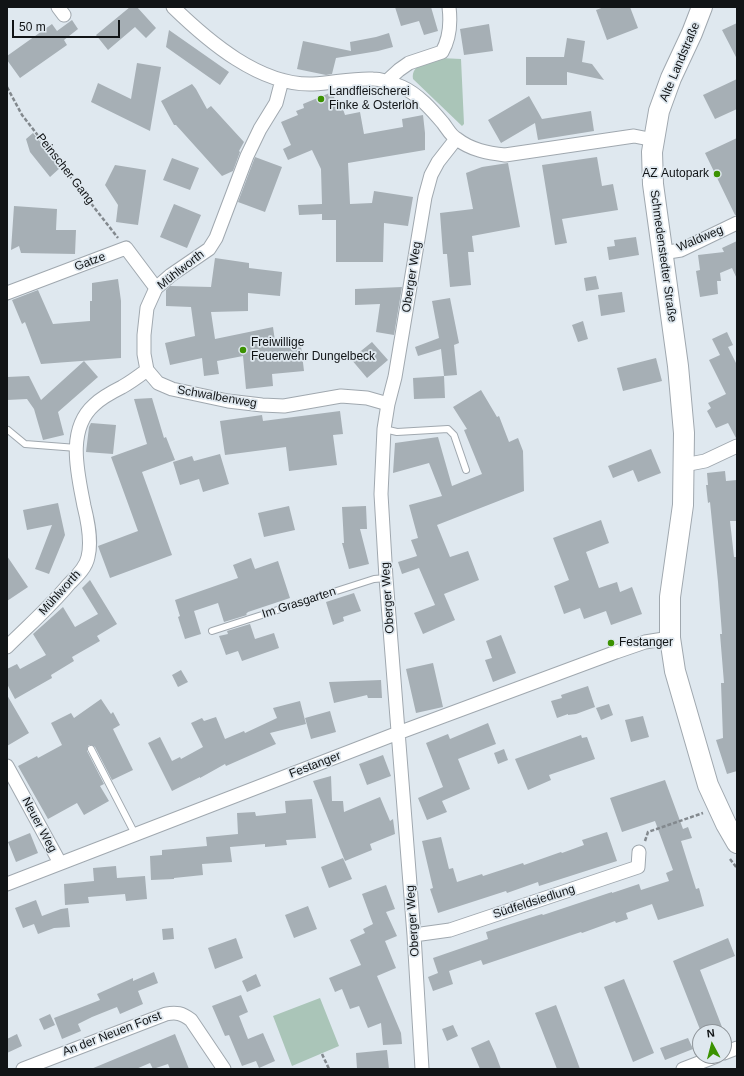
<!DOCTYPE html>
<meta charset="utf-8">
<style>
body{margin:0}
#map{position:relative;width:744px;height:1076px;overflow:hidden;background:#dfe8ef;font-family:Arial,sans-serif}
canvas{display:block}
.frame{position:absolute;inset:0;border:8px solid #111416;pointer-events:none}
.north{position:absolute;left:692px;top:1024px;width:40px;height:40px;box-sizing:border-box;background:#dfe8ef;border:1px solid #8d9398;border-radius:50%;rotate:353deg;font-size:11px;font-weight:700;line-height:16px;text-align:center;color:#111416}
.north::after{content:'';display:block;margin:auto;width:14px;height:18px;background:#3b9201;clip-path:polygon(50% 0,100% 100%,50% 72%,0 100%)}
.scale{position:absolute;left:12px;top:20px;width:108px;height:18px;box-sizing:border-box;border:2px solid #111416;border-top:0;padding-left:5px;font-size:12px;line-height:14px;white-space:nowrap;color:#111416;-webkit-text-stroke:3px #dfe8ef;paint-order:stroke}
</style>
<div id="map">
<canvas width="744" height="1076"></canvas>
<div class="frame"></div>
<div class="north">N</div>
<div class="scale">50 m</div>
</div>
<script>
const ctx = document.querySelector('canvas').getContext('2d');
ctx.lineJoin = 'round';
function fill(path, color) { ctx.fillStyle = color; ctx.fill(path, 'evenodd'); }
function stroke(path, color, width, dash) { ctx.strokeStyle = color; ctx.lineWidth = width; ctx.lineCap = dash ? 'butt' : 'round'; ctx.setLineDash(dash || []); ctx.stroke(path); }
function drawText(font, color, halo, rows, align = 'center') {
  ctx.font = font + ' Arial,sans-serif'; ctx.lineWidth = 3.5; ctx.setLineDash([]); ctx.textBaseline = 'middle'; ctx.strokeStyle = halo; ctx.fillStyle = color; for (const [text, x, y, turn = 0] of rows) {
    ctx.save(); ctx.translate(x, y); ctx.rotate((+turn || 0) * Math.PI / 180); ctx.textAlign = isNaN(turn) ? turn : align; if (halo) ctx.strokeText(text, 0, 0); ctx.fillText(text, 0, 0); ctx.restore();
  }
}
fill(new Path2D(`
 M440 58 461 59 464 124 462 126 413 79C411 64 428 62 440 58Z
 M320 998 339 1046 292 1066 273 1016Z`), '#aac5b8');
fill(new Path2D(`
 M130 7H137L156 28 146 38 135 27 108 50 96 35Z
 M395 7H431L438 31 424 35 419 21 401 26Z
 M604 7H630L638 28 607 40 596 10Z
 M72 20 78 29 64 40 67 45 20 78 7 60V56L52 24 57 31Z
 M737 23V59L722 30Z
 M489 24 493 51 464 55 460 29Z
 M169 30 229 72 220 85 166 47Z
 M389 33 393 47 378 51 336 58 332 74 326 75 297 69 303 41 351 51 350 42 376 37Z
 M567 38 585 41 582 62 592 64 604 80 567 72V85H526V57H564Z
 M137 63 161 67 150 131 91 102 98 83 131 99Z
 M737 79V109L715 119 703 95Z
 M192 84 196 89 207 109 211 106 244 142 239 151 240 152 233 171 222 176 176 125H174L161 101Z
 M332 92 338 107 342 106 345 115 360 112 364 134 403 127 402 119 423 115 425 133V150L348 163 350 204 372 203 374 191 413 197 408 226 384 223 383 262H336V220H322V214L299 215 298 205 322 204 321 169 312 150 288 160 283 149 291 145 281 122 298 115 296 111 304 108 303 104Z
 M529 96 542 119 591 111 594 131 538 140 535 123 501 143 488 120Z
 M33 133 61 167 50 177 30 152 26 139Z
 M737 138V215H735L705 153Z
 M255 157 282 167 265 212 238 202Z
 M597 157 602 186 613 184 618 210 562 219 567 243 555 245 542 165Z
 M172 158 199 168 190 190 163 180Z
 M508 163 520 227 472 236 474 252H468L471 285 450 287 447 254H443L440 213 473 209 466 173 482 167Z
 M115 165 146 170 138 225 116 222 118 205 105 185Z
 M174 204 201 215 187 248 160 237Z
 M14 206 57 209 56 230H76L75 254 21 253 19 246 11 250Z
 M636 237 639 255 609 260 607 247 615 246 614 240Z
 M737 241V279L732 268 720 273 721 281H717L718 294 700 297 696 271 700 270 698 255 724 252 722 248Z
 M215 258 249 263V268L282 272 280 296 248 293V311L211 312 215 339 273 327 275 341 300 338 304 371 272 374 273 386 246 389 243 356 217 361 219 374 204 376 202 358 170 365 165 343 195 336 191 307 166 306V290L170 286 211 287Z
 M596 276 599 289 586 291 584 278Z
 M118 279 121 301V358L41 364 25 322 22 324 12 300 38 290 53 324 90 321V301H92V283Z
 M402 287 394 335 376 332 380 304 355 305V289Z
 M622 292 625 312 601 316 598 295Z
 M450 298 459 343 454 345 457 375 444 376 441 349 418 356 415 347 439 338 432 301Z
 M583 321 588 339 578 342 572 325Z
 M727 332 733 345 728 347 737 365V438H736L728 423 716 428 707 411 711 408 708 403 726 394 709 360 720 355 712 339Z
 M372 342 388 360 367 378 351 359Z
 M656 358 662 381 623 391 617 368Z
 M84 361 98 377 58 412 64 435 43 440 34 409 27 399 7 400V377L29 376 41 400Z
 M444 376 445 398 414 399 413 378Z
 M481 390 497 417 499 416 509 442 518 438 523 451 524 491 437 525 450 557 468 551 479 580 444 594 455 620 423 634 414 613 435 605 419 568 402 574 398 562 417 556 411 540 418 538 409 505 442 496 429 463 393 473 395 443 438 437 452 486 482 474 464 430 467 429 453 407Z
 M152 398 164 438 166 437 175 460 142 472 172 555 110 578 98 546 138 531 111 457 147 444 134 399Z
 M340 411 343 434 333 435 337 465 289 471 286 447 225 455 220 421 262 415 263 421Z
 M91 423 116 425 113 454 86 452 89 427Z
 M651 449 661 473 638 482 633 470 613 478 608 466Z
 M220 454 229 484 203 492 199 479 180 485 173 462 192 456 194 461Z
 M725 471 726 481 737 480V521H730L734 557H737V771L727 774 716 740 723 738 721 683H724L720 634H722L718 582 710 502 708 503 706 485H708L707 473Z
 M58 503 65 535 49 574 35 569 52 525 27 530 23 510Z
 M289 506 295 530 264 537 258 513Z
 M366 506 367 529H360L369 564 349 569 342 543H344L342 507Z
 M601 520 609 543 586 552 599 588 617 582 620 592 632 587 642 614 611 625 606 611 584 619 580 608 564 614 554 586 569 580 553 538Z
 M7 556 28 587 7 601Z
 M251 558 255 569 278 561 290 598 248 612 246 614 247 615 224 622 218 603 194 611 201 634 185 639 178 617 180 616 175 600 238 578 233 565Z
 M90 580 117 624 97 636 100 641 72 657 74 661 51 675 52 678 15 699 7 684V669L17 664 20 669 46 655 33 634 63 607 75 627 98 614 82 588Z
 M354 593 361 611 343 617 344 621 333 625 326 602Z
 M250 624 255 639 274 633 279 648 242 661 238 651 226 655 219 636 228 634 227 631Z
 M501 635 516 673 493 682 485 660 492 658 486 641Z
 M433 663 443 707 416 713 406 669Z
 M181 670 188 682 178 687 172 675Z
 M381 680 382 698H368L367 695 334 703 329 682Z
 M588 686 595 707 576 714 568 715V714L557 718 551 701 562 698 561 695Z
 M7 695 29 733 7 746Z
 M101 699 111 714 113 712 120 725 113 729 133 770 112 780 95 747 92 745H89L87 748V751L104 784 100 786 109 801 84 815 77 803 48 819 18 766 37 756 38 758 62 745 51 723 71 713 74 718Z
 M300 701 306 724 270 733 276 744 226 766 225 764 200 778V777L172 791 148 743 160 737 172 761 180 757 181 759 203 747 191 723 202 718 204 721 216 717 225 739 244 731 245 733 277 718 273 708Z
 M609 704 613 715 601 720 596 708Z
 M330 711 336 732 311 739 305 718Z
 M643 716 649 737 631 742 625 720Z
 M488 723 496 744 458 759 470 789 442 801 447 812 427 820 418 798 443 787 426 743 448 734 450 739Z
 M581 735 582 738 587 737 595 759 549 775 551 780 528 790 515 759Z
 M504 749 508 760 498 764 494 753Z
 M383 755 391 776 367 785 359 764Z
 M331 776 332 801H343L344 812 380 797 390 821 393 819 395 834 370 844 372 850 345 861 313 781Z
 M665 780 683 829 688 827 692 838 681 841 696 889 699 888 704 906 658 920 652 904 626 913 628 919 616 923 615 921 582 933 581 932 483 965 481 960 449 971 453 984 433 991 428 977 438 973 433 958 488 939 486 932 542 914 543 915 612 892V893L639 884 641 890 669 881 666 873 673 870 655 821 622 832 610 798Z
 M312 799 316 838 286 840 287 845 265 847V844L230 847 232 862 202 864 203 875 174 878V879L151 880 150 856 162 855V850L207 846 206 837 238 834 237 813 255 812 256 816 286 813 285 801Z
 M607 832 617 861 539 886 538 882 507 893 506 891 438 913 430 889 433 888 422 841 441 837 449 869 453 868 457 882 482 874 483 876 523 863 524 865 561 852 562 853 584 845 582 840Z
 M30 833 38 853 16 862 8 842Z
 M343 858 352 879 329 888 321 867Z
 M116 866 117 878 145 876 147 899 126 901 125 894 88 897 89 903 65 905 64 884 94 881 93 868Z
 M386 885 395 909 386 912 397 936 385 941 396 968 377 976 401 1033 402 1044 383 1045 381 1023 368 1028 359 1006 350 1009 342 989 335 992 329 978 361 965 350 940 365 933 363 929 373 924 362 894Z
 M36 900 42 916 61 909 68 908 70 927 54 928 38 934 34 924 23 928 15 908Z
 M308 906 317 929 294 938 285 915Z
 M173 928 174 939 163 940 162 929Z
 M236 938 243 958 215 969 208 948Z
 M728 938 735 956 700 970 722 1027 710 1032H701L673 961Z
 M154 972 158 983 138 991 143 1004 120 1014 117 1007 92 1017 78 1024 81 1031 62 1039 54 1018 100 1000 97 994 133 978V981Z
 M256 974 261 986 247 992 242 981Z
 M624 979 654 1053 633 1062 604 987Z
 M241 995 248 1012 239 1016 248 1039 263 1033 275 1061 259 1068 256 1061 242 1066 229 1035 225 1036 212 1006Z
 M556 1005 573 1050 580 1069H557L541 1028 535 1013Z
 M50 1014 55 1025 44 1030 39 1019Z
 M453 1025 458 1036 447 1041 442 1029Z
 M17 1034 22 1046 7 1053V1039Z
 M175 1034 189 1069H170L168 1064 153 1069 150 1063 136 1069H91Z
 M688 1038 693 1049 665 1060 660 1048Z
 M489 1040 495 1053 501 1069H480L471 1048Z
 M387 1050 389 1069H357L356 1053Z`), '#a6afb5');
const service = new Path2D(`
 M384 429 397 432 448 429 454 435 466 470
 M8 430 25 444 77 448
 M212 631 374 579 386 578
 M91 749 135 834`);
const minor = new Path2D(`
 M58 7 64 15
 M173 7C208 41 260 86 313 84 333 83 353 78 373 79 383 79 393 83 402 87 418 94 432 110 443 123 447 128 451 136 457 139 471 150 488 153 505 155L634 136 654 140
 M387 81 399 70 409 63 442 52C450 38 451 23 449 7
 M662 253 681 250 737 223
 M7 293 126 248 156 288
 M147 370 158 383 172 389 228 401 262 405 284 406 341 396 367 398 388 404
 M684 465 705 461 737 446
 M7 647C28 626 50 607 69 584 76 577 86 568 88 557 92 541 88 522 84 506 78 474 66 430 94 405 102 397 112 392 122 387 131 382 139 376 147 370L144 354V335L147 308 156 288 171 275 209 249 216 238 247 156 260 129 276 103 282 80
 M7 766 60 863
 M7 884 398 733 616 652 645 642 670 638
 M414 935 450 930 638 867 639 852
 M724 1053 737 1048
 M23 1069 166 1014C176 1012 182 1013 191 1020L224 1069
 M422 1069 414 935 386 578 381 494 384 429 388 404 395 377 425 197 431 175 438 162 456 139
 M683 1069 717 1056`);
const primary = new Path2D(`
 M702 7 692 33 671 78 659 111 652 152 653 184 678 366 684 433 683 505 670 597V638L675 671 708 785 726 824 737 843`);
stroke(service, '#a0a8af', 8);
stroke(minor, '#a0a8af', 15);
stroke(primary, '#a0a8af', 22);
stroke(new Path2D(`
 M7 87 22 115 118 238
 M645 841 648 832 703 813
 M730 859 737 868
 M322 1054 329 1069`), '#83898e', 2.5, [4, 2]);
stroke(service, '#fff', 6);
stroke(minor, '#fff', 13);
stroke(primary, '#fff', 20);
for (const [x, y, r, color] of [
 [321,99,4,"#3b9201"],
 [717,174,4,"#3b9201"],
 [243,350,4,"#3b9201"],
 [611,643,4,"#3b9201"]
]) { const dot = new Path2D(); dot.arc(x, y, r, 0, 2 * Math.PI); ctx.fillStyle = color; ctx.fill(dot); stroke(dot, '#dfe8ef', 1.5); }
drawText('12px', '#111416', '#dfe8ef', [
 ["Alte Landstraße",680,62,-67],
 ["Peinscher Gang",65,169,52],
 ["Waldweg",700,239,-23],
 ["Schmedenstedter Straße",663,256,82],
 ["Gatze",90,262,-21],
 ["Mühlworth",181,270,-38],
 ["Oberger Weg",412,277,-81],
 ["Schwalbenweg",217,397,10],
 ["Mühlworth",60,593,-48],
 ["Oberger Weg",388,598,-94],
 ["Im Grasgarten",299,603,-18],
 ["Festanger",315,765,-21],
 ["Neuer Weg",39,825,62],
 ["Südfeldsiedlung",534,902,-18],
 ["Oberger Weg",413,921,-94],
 ["An der Neuen Forst",112,1034,-21]
]);
drawText('12px', '#111416', '#dfe8ef', [
 ["Landfleischerei",329,92],
 ["Finke & Osterloh",329,106],
 ["AZ Autopark",709,174,"right"],
 ["Freiwillige",251,343],
 ["Feuerwehr Dungelbeck",251,357],
 ["Festanger",619,643]
], 'left');
</script>
